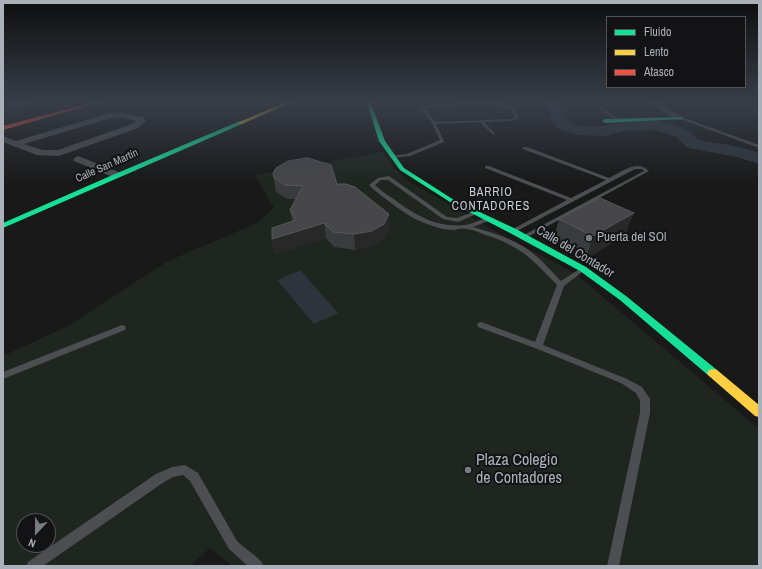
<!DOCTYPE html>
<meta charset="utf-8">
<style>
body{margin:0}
#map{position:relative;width:762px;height:569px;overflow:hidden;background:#191919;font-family:"Archivo Narrow",sans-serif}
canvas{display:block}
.frame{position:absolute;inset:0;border:4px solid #abb0b9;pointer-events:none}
.legend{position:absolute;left:606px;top:16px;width:140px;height:72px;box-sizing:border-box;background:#131315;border:1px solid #505257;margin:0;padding:5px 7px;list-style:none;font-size:12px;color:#abb0b9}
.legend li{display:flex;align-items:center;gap:8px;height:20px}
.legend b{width:20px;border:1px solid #505257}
.north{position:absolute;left:16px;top:513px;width:40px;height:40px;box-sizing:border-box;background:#131315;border:1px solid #505257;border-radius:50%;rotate:202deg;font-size:11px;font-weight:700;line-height:16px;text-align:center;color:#abb0b9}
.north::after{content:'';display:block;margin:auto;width:14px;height:18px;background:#787b81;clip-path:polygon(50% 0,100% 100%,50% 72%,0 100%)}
</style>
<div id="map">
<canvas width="762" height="569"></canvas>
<div class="frame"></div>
<ul class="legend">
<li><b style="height:5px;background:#16e098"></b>Fluido</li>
<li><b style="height:5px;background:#ffcf43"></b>Lento</li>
<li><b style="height:5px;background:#f24e42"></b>Atasco</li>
</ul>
<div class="north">N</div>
</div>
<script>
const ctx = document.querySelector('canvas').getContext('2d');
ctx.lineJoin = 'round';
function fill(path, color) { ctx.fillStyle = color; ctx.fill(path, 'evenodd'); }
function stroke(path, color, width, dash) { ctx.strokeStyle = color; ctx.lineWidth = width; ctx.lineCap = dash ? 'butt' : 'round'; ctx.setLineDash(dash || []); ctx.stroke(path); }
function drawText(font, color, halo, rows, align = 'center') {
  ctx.font = font + ' "Archivo Narrow",sans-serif'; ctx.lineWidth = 4; ctx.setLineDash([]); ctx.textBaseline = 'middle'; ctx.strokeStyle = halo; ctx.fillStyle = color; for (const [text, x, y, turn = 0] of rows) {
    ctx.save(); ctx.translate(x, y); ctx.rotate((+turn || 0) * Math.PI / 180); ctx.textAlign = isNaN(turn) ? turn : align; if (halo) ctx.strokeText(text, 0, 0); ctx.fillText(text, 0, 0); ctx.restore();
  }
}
fill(new Path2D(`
 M382 152 394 168 407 180 493 230 576 274 759 429V566H232L210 548 190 566H3V356L68 326 168 261 257 223 274 208 255 175ZM24 521H48V545H24Z`), '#1f2620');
fill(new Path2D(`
 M301 270V271L338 313 314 324 277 280Z`), '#2d343b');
fill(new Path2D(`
 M544 103H558L564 111 563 117C585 138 627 117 655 121 664 122 679 125 687 130 691 133 695 138 699 140 704 142 712 142 717 143 732 145 745 148 759 153V164L737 157 688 148 675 136 653 130 625 131 605 136 579 135 558 129 548 118 550 111Z`), '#2d343b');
fill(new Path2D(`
 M468 103C481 103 499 101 511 107 514 109 517 114 519 117L513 121 484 122 495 134 493 135 480 122 436 124 444 141V142L410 156 390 158V156L407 154 440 140 432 123 420 107 421 106ZM468 105H493L510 109 515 117 512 119 435 122 425 108Z
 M598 106H600L622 121 619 122 598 108Z
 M680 117H682L759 145V148L680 119Z
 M523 147H527L609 178C622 172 637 159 649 171L524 239 522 238 521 237 522 236 644 171 642 169H635L513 233 510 231 511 230 567 200 485 168V166H489L571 198 606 180 523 149Z
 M389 176 447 217 457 218 476 211 479 213 458 222 443 219 388 180H381L375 185C381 191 388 195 395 200 416 216 438 228 465 225 474 224 482 217 491 218V220L473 227C493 233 514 239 530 251 542 260 551 271 561 281L581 268 583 267 586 269 564 286 543 345 627 379 642 387 650 399V413L619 566H607L640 413V400L636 393 621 383 535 348 478 327 477 325 478 323 481 322 535 342 557 285C532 259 522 247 486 235 480 233 472 229 466 229 462 228 458 229 454 230 445 230 435 227 427 224 407 217 390 202 373 189L369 185 378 178Z
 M122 325 125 326 126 328 125 330 3 379V372Z
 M185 465 198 473 237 541C244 548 261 558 264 566H248L229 549 190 481 183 475 173 477 164 482 43 566H26L28 562 156 474 172 467Z`), '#4d4e52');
fill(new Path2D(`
 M14 103H27L26 105 3 110V106Z
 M648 103H658L685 118 684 120H678Z
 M120 113 143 117 146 121 138 128 59 156 37 155 3 142V136L16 141 107 114ZM120 117 137 121 132 124 58 150H43L24 144 111 118Z
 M78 156 121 173 122 175 117 178 113 177 74 161 73 159Z`), '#4d4e52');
fill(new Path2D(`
 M367 103H371L385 141 404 168 454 200 516 229 586 267 626 296 717 370 719 373 717 376 713 377 709 376 620 300 580 271 510 233 450 202 400 170 379 141Z
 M681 117 683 118V119L605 123 602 121 605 119Z
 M240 121 243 123 242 124 3 228V223L115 174Z`), '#16e098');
fill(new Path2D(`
 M284 103H290L242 124 237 123Z
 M713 369 717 370 759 405V417L755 416 709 376 707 373 709 370Z`), '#ffcf43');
fill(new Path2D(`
 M91 103H98L3 130V126Z`), '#f24e42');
fill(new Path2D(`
 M273 173 337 184 389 229 384 239 372 246 355 250 334 247 326 238 275 254 272 239 292 221 290 210 296 199H287L276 192Z
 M559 219 625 235 586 259 553 242Z`), '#3a3b3c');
fill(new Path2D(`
 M634 213 625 235 586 259 593 236Z
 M389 214V229L384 239 372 246 355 250 354 234Z
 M324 223 326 238 275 254 272 239Z`), '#282829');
const building = new Path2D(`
 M308 158 331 165 337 184H346L355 187 389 214 384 224 372 231 354 234 333 232 324 223 272 239V228L296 220 290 210 303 186 285 185 274 178 273 173 276 168 288 161Z
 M600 198 634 213 593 236 559 219Z`);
fill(building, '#47474a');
stroke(building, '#56585b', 1);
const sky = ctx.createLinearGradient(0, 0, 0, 183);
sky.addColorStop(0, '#0e0e0e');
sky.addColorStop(0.56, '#383e49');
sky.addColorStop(1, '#383e4900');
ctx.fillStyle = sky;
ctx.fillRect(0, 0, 762, 183);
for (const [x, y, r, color] of [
 [589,238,4,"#787b81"],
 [468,470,4,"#787b81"]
]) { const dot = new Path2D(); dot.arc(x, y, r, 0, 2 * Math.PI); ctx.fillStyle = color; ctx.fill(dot); stroke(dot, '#131315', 1.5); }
drawText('11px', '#abb0b9', '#131315', [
 ["Calle San Martín",107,166,-24]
]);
ctx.letterSpacing = '1px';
drawText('12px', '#cccfd5', '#131315', [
 ["BARRIO",491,193],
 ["CONTADORES",491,207]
]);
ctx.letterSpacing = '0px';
drawText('13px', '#abb0b9', '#131315', [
 ["Puerta del SOl",597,238]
], 'left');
drawText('13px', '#abb0b9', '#131315', [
 ["Calle del Contador",575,252,31]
]);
drawText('16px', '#abb0b9', '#131315', [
 ["Plaza Colegio",476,461],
 ["de Contadores",476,479]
], 'left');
</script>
